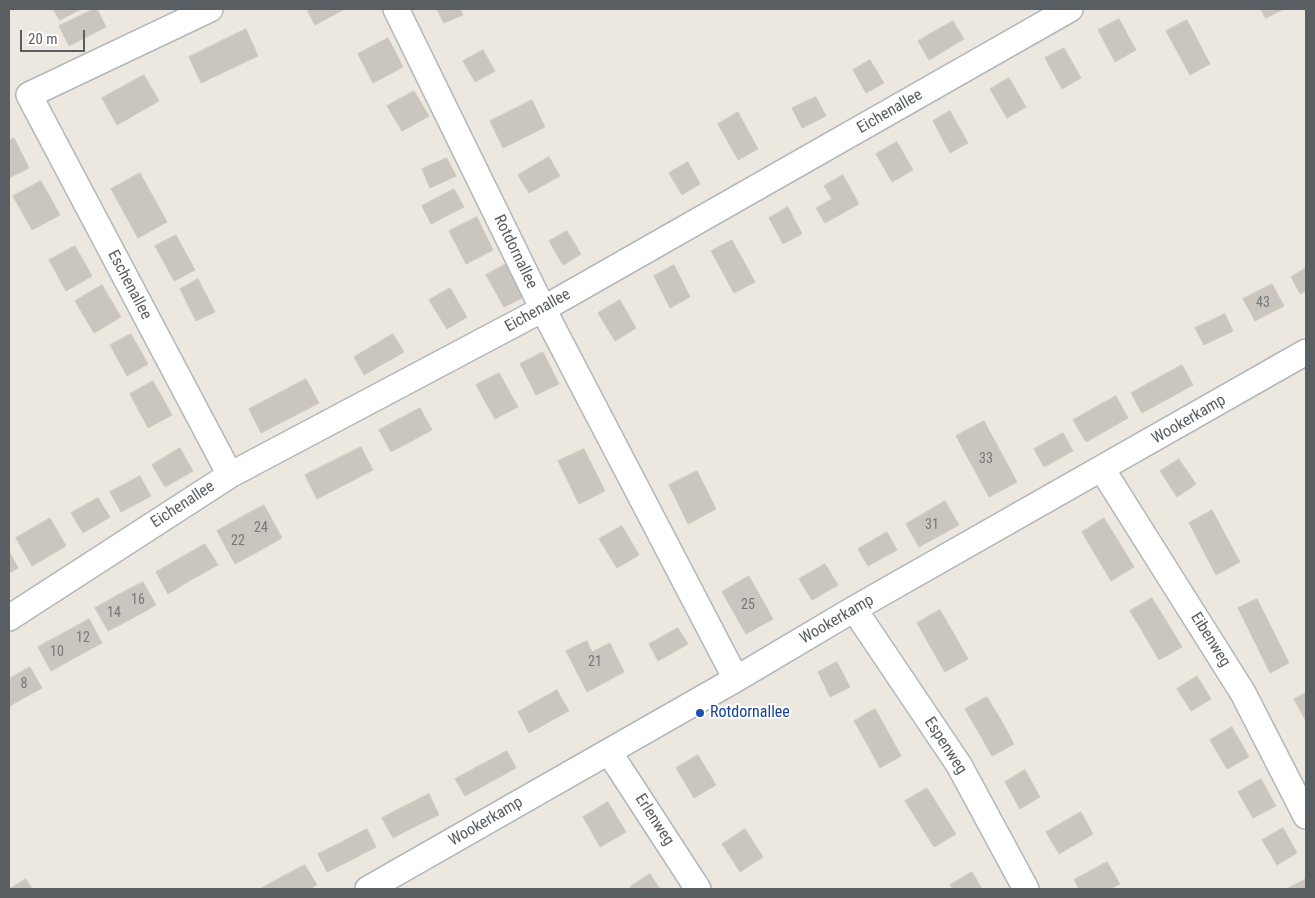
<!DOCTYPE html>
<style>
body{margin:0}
#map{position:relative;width:1315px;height:898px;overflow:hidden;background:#ede8df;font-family:"Roboto Condensed",sans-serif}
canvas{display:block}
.frame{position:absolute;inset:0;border:10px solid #585e62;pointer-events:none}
.scale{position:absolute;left:20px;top:30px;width:65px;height:22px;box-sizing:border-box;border:2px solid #585e62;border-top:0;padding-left:6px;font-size:15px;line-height:18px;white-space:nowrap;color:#585e62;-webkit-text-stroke:4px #fff;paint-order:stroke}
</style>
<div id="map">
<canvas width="1315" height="898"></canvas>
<div class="frame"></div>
<div class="scale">20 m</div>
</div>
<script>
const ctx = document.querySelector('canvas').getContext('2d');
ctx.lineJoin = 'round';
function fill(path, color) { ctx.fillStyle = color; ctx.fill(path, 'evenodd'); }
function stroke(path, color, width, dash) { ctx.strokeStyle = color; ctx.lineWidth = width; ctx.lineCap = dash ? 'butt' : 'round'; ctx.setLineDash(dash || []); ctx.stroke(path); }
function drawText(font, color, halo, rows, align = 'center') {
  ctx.font = font + ' "Roboto Condensed",sans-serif'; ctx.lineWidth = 4; ctx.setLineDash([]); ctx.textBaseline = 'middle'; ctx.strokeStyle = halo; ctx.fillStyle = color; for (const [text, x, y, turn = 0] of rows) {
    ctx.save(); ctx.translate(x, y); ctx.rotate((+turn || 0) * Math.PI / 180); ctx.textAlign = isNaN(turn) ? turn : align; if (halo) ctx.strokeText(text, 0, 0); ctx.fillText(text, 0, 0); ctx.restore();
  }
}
const building = new Path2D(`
 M53 9H81L60 20Z
 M94 9H97L106 27 69 46 59 26Z
 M307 9H345L315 25Z
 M437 9H460L463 15 444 23Z
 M1261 9H1284L1266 18Z
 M1119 19 1136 50 1115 62 1098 30Z
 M1187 20 1210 64 1190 75 1166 31Z
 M953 21 964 39 929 60 918 41Z
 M246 29 258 56 201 83 189 57Z
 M388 38 403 67 373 83 358 54Z
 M1064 48 1081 78 1062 89 1045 58Z
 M483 50 495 71 475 82 463 61Z
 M870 60 884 83 866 93 853 70Z
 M144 75 159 101 117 125 102 98Z
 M1009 78 1026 107 1007 118 990 89Z
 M414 91 429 116 402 131 387 106Z
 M816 97 826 116 802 128 792 108Z
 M532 100 545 127 503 148 490 121Z
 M950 111 968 143 950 153 933 121Z
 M738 112 758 149 738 160 718 124Z
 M14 138 29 168 9 178V141Z
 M897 142 913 170 892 182 876 154Z
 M549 157 560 176 529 193 518 175Z
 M447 158 456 176 430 188 422 169Z
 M688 162 700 184 682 195 669 173Z
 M140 173 167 222 138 238 111 189Z
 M843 175 859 204 825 223 816 208 832 199 824 186Z
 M41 181 60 215 32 230 13 196Z
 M454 189 464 207 431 224 422 206Z
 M788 207 802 234 783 244 769 218Z
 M477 217 493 250 466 264 449 231Z
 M567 231 581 254 563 265 549 241Z
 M176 235 195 270 174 281 155 246Z
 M732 240 755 282 734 293 711 251Z
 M75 246 92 276 66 291 49 260Z
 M508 263 526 296 504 307 486 275Z
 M674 265 690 297 670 308 654 276Z
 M1306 268V291L1300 294 1291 277Z
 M198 279 215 312 196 321 180 289Z
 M1272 284 1284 306 1255 321 1243 299Z
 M102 285 121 317 94 333 75 301Z
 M450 288 467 317 447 329 429 300Z
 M620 300 636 328 615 341 598 313Z
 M1225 314 1233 331 1204 345 1195 328Z
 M131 334 148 364 127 376 110 345Z
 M393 334 404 352 364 375 354 357Z
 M543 352 559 384 536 395 520 364Z
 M1182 365 1193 385 1142 413 1131 393Z
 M499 373 518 407 495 419 476 385Z
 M306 379 319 403 261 433 249 409Z
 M153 381 172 415 148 428 130 394Z
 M1116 396 1128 418 1086 442 1073 420Z
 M420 408 432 430 391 452 379 430Z
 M984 421 1017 482 989 497 956 436Z
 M1063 433 1073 451 1044 467 1034 449Z
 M361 447 373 470 317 499 305 475Z
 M180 448 193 471 165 487 152 465Z
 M584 449 605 491 579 504 558 461Z
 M1179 459 1196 484 1177 497 1160 471Z
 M697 471 716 509 688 524 669 485Z
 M140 476 151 496 121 512 110 492Z
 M98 498 110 517 83 533 71 513Z
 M945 501 959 525 919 547 906 524Z
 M264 505 282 538 259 551 240 518Z
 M1212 510 1240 562 1216 575 1189 523Z
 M50 518 66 546 32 566 16 538Z
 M240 518 259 551 235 564 217 531Z
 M1104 518 1119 542 1096 556 1082 532Z
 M622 526 639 555 617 568 599 539Z
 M887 532 897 550 868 566 858 549Z
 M1119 542 1134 567 1111 581 1096 556Z
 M205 544 218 565 191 580 179 559Z
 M9 551 18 568 9 573Z
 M179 559 191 580 168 594 156 572Z
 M825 564 838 585 812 600 799 579Z
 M749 576 773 619 746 634 722 592Z
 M143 582 156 605 133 618 120 594Z
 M120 594 133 618 108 631 95 608Z
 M1152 598 1167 622 1145 636 1130 611Z
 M1257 599 1289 663 1270 673 1238 608Z
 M940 610 954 634 931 648 917 623Z
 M89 619 102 643 76 657 64 633Z
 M1167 622 1182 647 1159 660 1145 636Z
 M678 628 688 644 658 661 649 644Z
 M64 633 76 657 51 671 38 647Z
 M954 634 968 659 945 672 931 648Z
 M587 641 592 652 610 643 624 672 587 692 566 651Z
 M837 662 850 687 830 697 818 672Z
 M30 667 42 688 15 703 9 691V679Z
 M1197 676 1211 699 1191 711 1177 689Z
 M557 690 569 711 529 733 518 712Z
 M9 691 15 703 9 707Z
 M1306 693V721L1294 699Z
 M987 697 1001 720 979 733 965 709Z
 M875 709 888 732 867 744 854 721Z
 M1001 720 1014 744 992 756 979 733Z
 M1232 727 1249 757 1227 769 1210 740Z
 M888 732 901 756 880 768 867 744Z
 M507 751 516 768 465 796 455 779Z
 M698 755 716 785 694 798 676 768Z
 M1025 770 1040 797 1020 809 1005 782Z
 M1261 779 1276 806 1253 818 1238 792Z
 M927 788 956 834 934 847 905 801Z
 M429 794 439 815 416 826 405 806Z
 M608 802 626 832 600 847 583 817Z
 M405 806 416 826 393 838 382 818Z
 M1081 812 1093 834 1059 854 1046 832Z
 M1283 828 1297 853 1277 865 1262 840Z
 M367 829 376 847 353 859 344 841Z
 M745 829 763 857 740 872 722 844Z
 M344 841 353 859 327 872 318 854Z
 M1107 862 1120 884 1110 889H1079L1074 880Z
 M305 865 317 885 309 889H288L282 877Z
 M972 872 982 889H953L950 885Z
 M650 874 660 889H631L630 887Z
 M282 877 288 889H260Z
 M26 879 32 889H9Z
 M1306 879V889H1287Z`);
fill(building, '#cac5be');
stroke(building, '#d2c8bd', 1);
const minor = new Path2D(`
 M210 9 29 95 230 475
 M396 9 543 309 736 679
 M1102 469 1243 693 1306 816
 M854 609 959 765 1026 889
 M9 618 230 475 543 309 1070 9
 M609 752 698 889
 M368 889 736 679 854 609 1306 352`);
stroke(minor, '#b2b7bb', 28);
stroke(minor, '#fff', 25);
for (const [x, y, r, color] of [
 [700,713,5,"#1a4fb4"]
]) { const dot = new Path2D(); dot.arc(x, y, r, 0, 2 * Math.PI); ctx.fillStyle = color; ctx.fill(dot); stroke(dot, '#fff', 2); }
drawText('14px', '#747879', null, [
 ["43",1263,303],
 ["33",986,459],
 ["31",932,525],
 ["24",261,528],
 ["22",238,541],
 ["16",138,600],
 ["25",748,605],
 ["14",114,613],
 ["12",83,638],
 ["10",57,652],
 ["21",595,662],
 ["8",24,684]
]);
drawText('16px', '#585e62', '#fff', [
 ["Eichenallee",890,112,-30],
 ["Rotdornallee",515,252,64],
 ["Eschenallee",129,285,62],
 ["Eichenallee",538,311,-29],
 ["Wookerkamp",1189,420,-30],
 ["Eichenallee",183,505,-33],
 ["Wookerkamp",837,620,-30],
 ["Eibenweg",1210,640,58],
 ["Espenweg",945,746,57],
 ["Erlenweg",654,820,57],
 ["Wookerkamp",486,822,-30]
]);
drawText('16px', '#164399', '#fff', [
 ["Rotdornallee",710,713]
], 'left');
</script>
